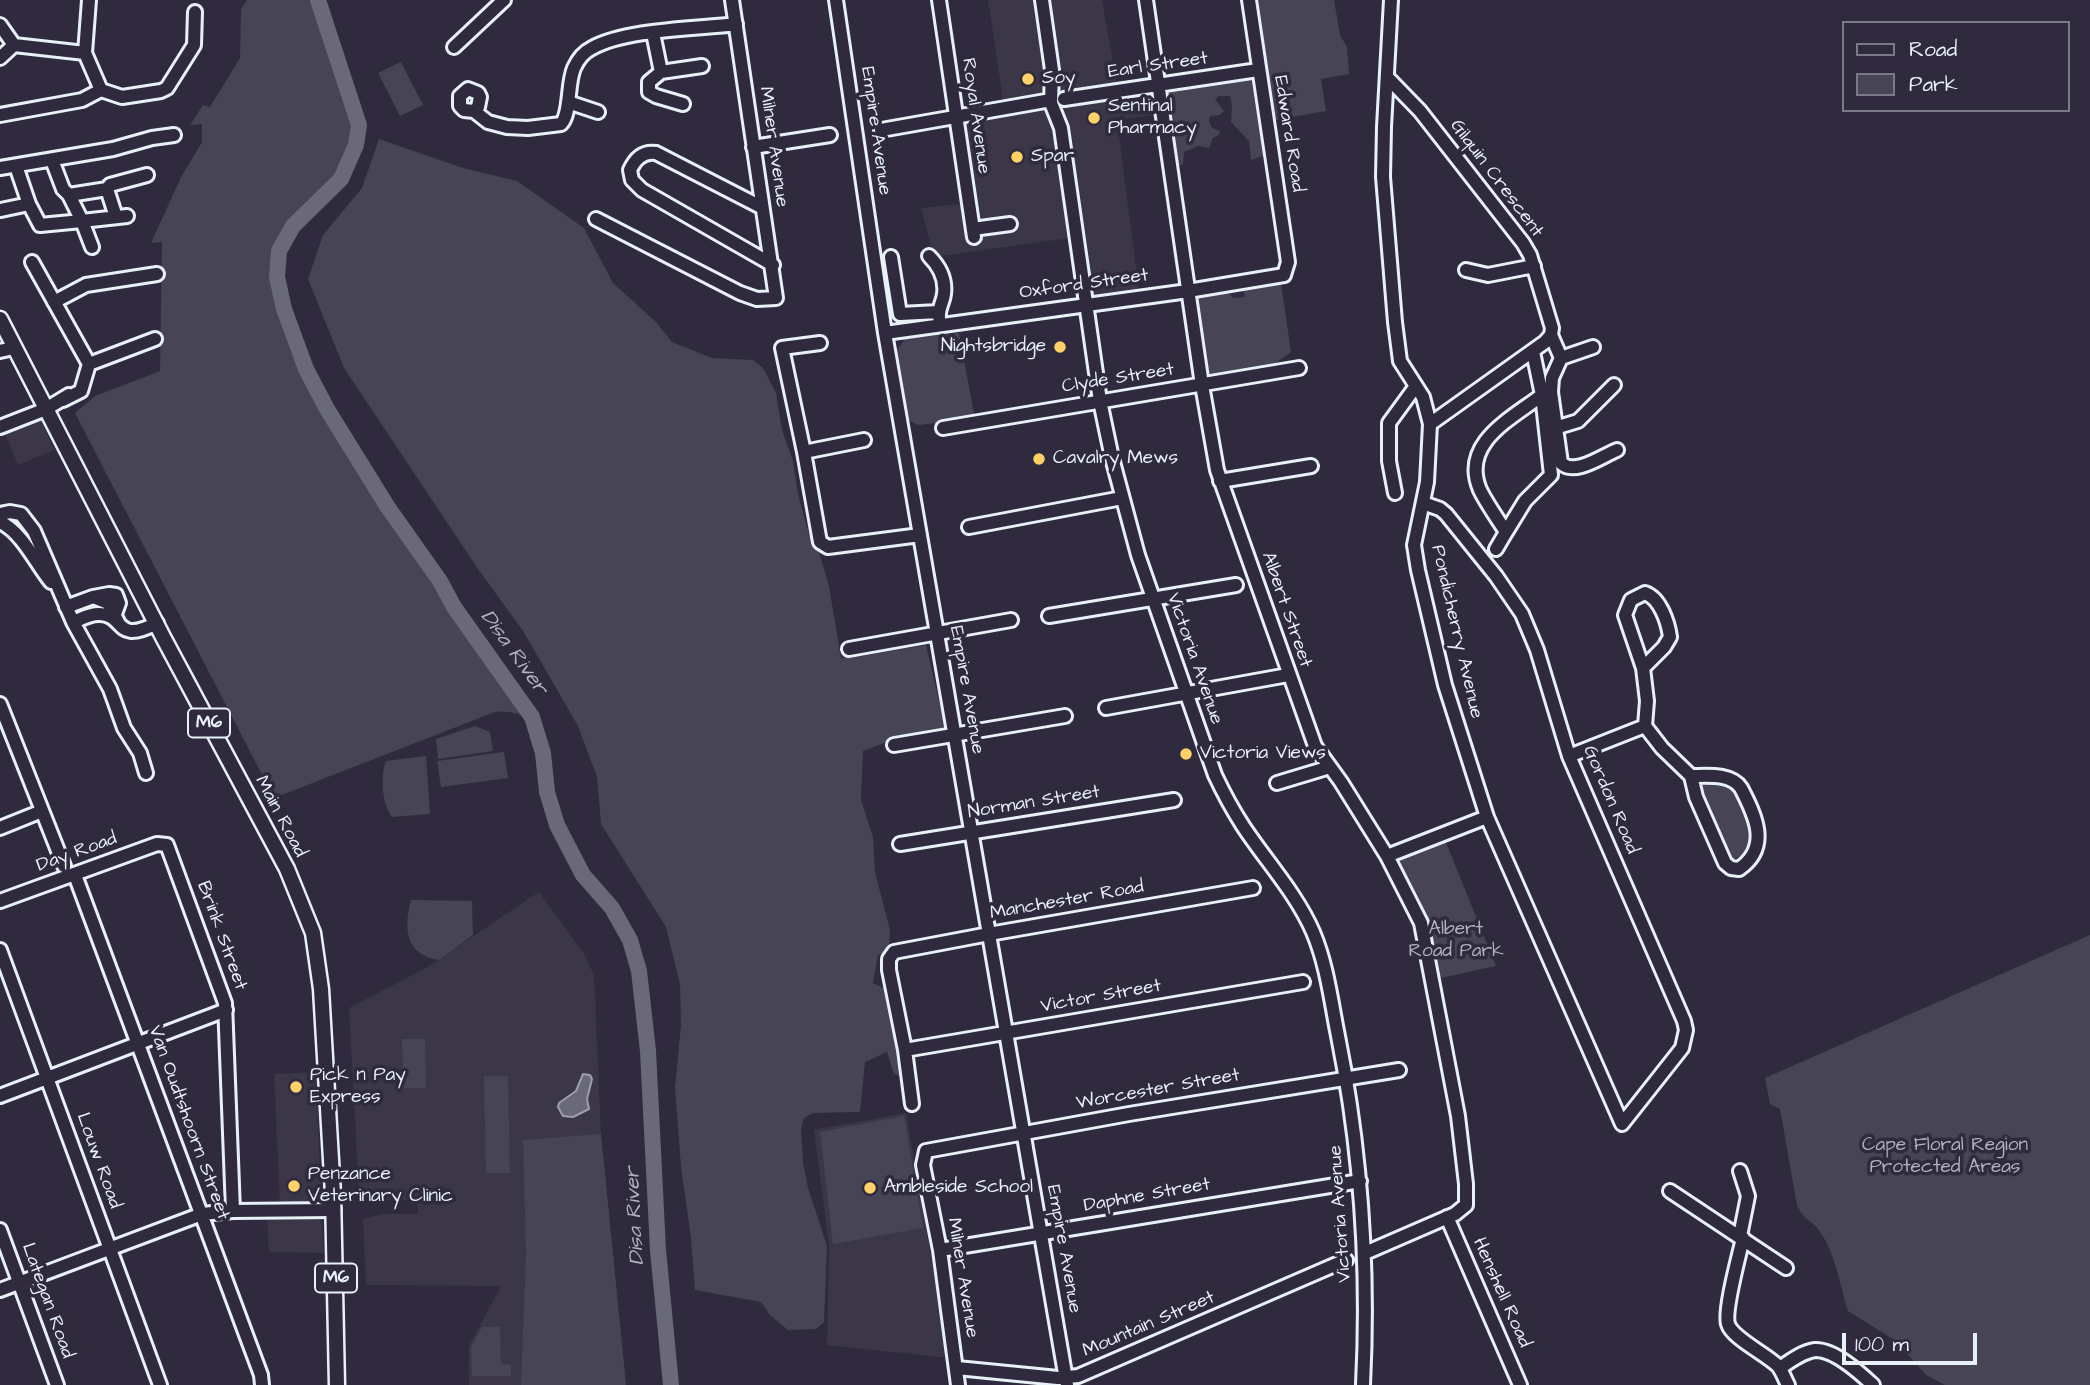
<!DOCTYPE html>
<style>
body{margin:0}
#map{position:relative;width:2090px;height:1385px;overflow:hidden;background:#2f2a3d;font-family:"Architects Daughter",sans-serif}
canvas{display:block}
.legend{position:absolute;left:1842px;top:21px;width:228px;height:91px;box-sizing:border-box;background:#2f2a3d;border:2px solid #797a88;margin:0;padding:9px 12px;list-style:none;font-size:21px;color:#e8f1f8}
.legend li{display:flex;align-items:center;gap:14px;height:35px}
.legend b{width:35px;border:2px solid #797a88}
.scale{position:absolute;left:1842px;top:1333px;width:135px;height:32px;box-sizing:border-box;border:4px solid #e8f1f8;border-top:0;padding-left:9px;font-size:21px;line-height:24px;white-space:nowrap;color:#e8f1f8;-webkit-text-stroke:5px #2f2a3d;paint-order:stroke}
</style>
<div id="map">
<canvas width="2090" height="1385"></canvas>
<ul class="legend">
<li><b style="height:9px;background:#2f2a3d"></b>Road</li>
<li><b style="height:19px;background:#464455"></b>Park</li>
</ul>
<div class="scale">100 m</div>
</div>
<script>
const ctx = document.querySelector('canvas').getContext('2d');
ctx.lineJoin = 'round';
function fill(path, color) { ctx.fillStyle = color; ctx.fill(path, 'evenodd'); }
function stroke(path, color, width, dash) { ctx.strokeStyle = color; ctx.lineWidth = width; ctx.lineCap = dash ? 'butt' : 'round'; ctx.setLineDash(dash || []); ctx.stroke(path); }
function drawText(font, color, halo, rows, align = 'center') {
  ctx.font = font + ' "Architects Daughter",sans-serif'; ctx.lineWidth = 7; ctx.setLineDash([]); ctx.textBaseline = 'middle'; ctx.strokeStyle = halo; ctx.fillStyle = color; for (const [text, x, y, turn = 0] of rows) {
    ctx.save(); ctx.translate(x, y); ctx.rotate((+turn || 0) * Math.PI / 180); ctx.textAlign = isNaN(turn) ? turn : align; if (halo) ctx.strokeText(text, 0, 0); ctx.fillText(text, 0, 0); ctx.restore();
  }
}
fill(new Path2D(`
 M988 0H1102L1118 91 1159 85 1163 114 1117 120 1140 299 1087 304 1076 237 934 257 921 208 969 203 958 113 1004 106Z
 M40 418 54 450 18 465 5 433Z
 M539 892 584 954 594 975 601 1134 626 1385H469V1346L501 1286 366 1285 363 1219 381 1214H418V1200L362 1201V1191H359L349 1008 426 968Z
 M316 1072 321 1197 313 1205H280L274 1074Z
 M906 1113 949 1358 827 1345 829 1245 814 1130Z
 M267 1216 321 1217 324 1253 269 1252Z`), '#3b3749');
fill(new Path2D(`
 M247 0H318L359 125 356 145 341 179 293 225 279 251 277 277 284 309 306 369 327 409 387 506 440 581 454 607 532 717C519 715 509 710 495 712L274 798 75 413 95 396 160 371 162 242 151 243 181 177 202 142V124L190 125 203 105 210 107 240 58 241 9Z
 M1253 0H1334L1340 35 1347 47 1349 74 1321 79 1326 111 1270 121Z
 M401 62 423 105 400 116 378 73Z
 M1251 77 1264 156 1251 160 1249 141 1231 122 1232 105 1230 96H1219L1215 99 1224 111 1220 115 1210 116 1209 121 1212 128 1220 131 1219 135 1213 138 1209 148 1198 146 1184 152 1183 165H1179L1168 118 1167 92Z
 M379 139 463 168 517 181 584 228 613 283 656 322 672 342 712 358 753 360 763 368 776 393 782 430 793 461 798 494 809 534 819 552 829 586 841 658H851L926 645 945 726 937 732 892 740 863 751 861 800 873 837 875 872 890 930 889 950 878 955 873 983 885 989 894 1029 900 1076 894 1074 887 1052 865 1062 860 1112 813 1113 804 1118 801 1129 803 1163 808 1188 827 1246 824 1322 816 1329 788 1330 770 1315 761 1302 695 1290 691 1238 681 1167 675 1088 681 1025 680 984 666 927 601 824 597 777 578 726 523 631 478 569 344 368 308 279 323 235 362 188Z
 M1281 284 1291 352 1269 368 1206 378 1196 301 1201 296 1228 291 1233 298 1245 297 1243 289Z
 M959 333 975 419 918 425 907 419 896 351 905 339Z
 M475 726 490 732 493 751 438 759 436 739Z
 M504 752 508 778 441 787 437 761Z
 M426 756 430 814 392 817C382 806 380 774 386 761Z
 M1718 780 1731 782C1741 800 1770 850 1735 858L1734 864 1728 861 1697 787 1701 782Z
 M1445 840 1496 966 1436 979 1397 865 1401 857Z
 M411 900 472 901 473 935 439 960C406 955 403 929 411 900Z
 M2090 935V1385H1945L1926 1375 1896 1341 1848 1311C1840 1285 1835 1251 1818 1229 1809 1218 1805 1222 1797 1205L1780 1109 1770 1104 1765 1078Z
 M402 1039H425L426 1088H403Z
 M484 1076H508L510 1173H486Z
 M904 1116 923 1228 833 1244 820 1132Z
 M601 1134 626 1385H521L526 1254 523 1140Z
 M482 1327H500L501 1364 511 1365V1376H472L471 1347Z`), '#464455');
const water = new Path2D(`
 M583 1074 590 1075 592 1079 587 1099 589 1109 573 1117 563 1116 558 1107 559 1103 576 1091Z`);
fill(water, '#696978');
stroke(water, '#9c9fab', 2);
stroke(new Path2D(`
 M318 0 359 125 356 145 341 179 293 226 279 251 277 277 284 309 306 369 327 409 387 506 440 581 454 607 532 717 543 753 547 792 557 825 583 875 612 908 630 940 639 971 648 1051 658 1250 671 1385`), '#696978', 16);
const minor = new Path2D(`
 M89 0 85 53 101 90 122 97 161 91 167 88 194 45 195 12
 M836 0 885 333 1067 1385
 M939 0 974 237
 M1042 0 1052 70 1051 103 1061 128 1100 401 1112 458 1138 555 1215 775C1223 792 1232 809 1243 826 1266 861 1296 893 1313 932 1327 965 1331 1001 1338 1036 1361 1151 1369 1267 1363 1385
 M1146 0 1202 385 1217 470 1315 746 1341 782 1387 856 1421 923 1458 1116 1466 1184V1205L1455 1214 1365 1253
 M1391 0 1384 127 1383 177 1395 322 1400 361 1423 397 1430 424 1427 482 1414 545 1418 570 1445 685 1487 817 1622 1124 1682 1048 1686 1030 1684 1021 1569 756 1537 650 1522 614 1496 576 1446 514 1440 509 1423 503
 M0 25 14 45
 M653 33 661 72 649 82V92L656 96 683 104
 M454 47 504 0
 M0 58 14 45 85 53
 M661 72 702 66
 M1387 77 1420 111 1523 243 1530 255 1552 328 1551 335 1545 342 1430 424
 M1064 99 1258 70
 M568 102 598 112
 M474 111 478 107 480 97 478 93 468 89 460 96V106L464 110 474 111 488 122 507 127 528 128 561 124C571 114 567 84 574 68 578 59 584 52 592 48 626 29 696 29 736 24
 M0 115 82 100 101 90
 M881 130 1051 100
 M753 147 830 135
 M16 166 29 204 40 225 82 221 69 195 63 189 52 160
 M0 168 113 149 152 138 174 135
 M107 189 116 217
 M69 195 107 189 110 185 147 175
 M761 207 656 153C643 151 635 159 630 170L632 180 642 190 773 265
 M1 210 29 204
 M596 219 740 293 757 299 776 298 732 0
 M973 229 1010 224
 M92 247 82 221 127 216
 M929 256C939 266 946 279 944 294 943 303 938 308 939 317
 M891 257 900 314 938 312
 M32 262 89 364 81 391 63 400
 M1466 270 1488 275 1534 266
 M54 302 86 285 157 274
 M885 333 1188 291 1284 275 1288 262 1249 0
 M1551 335 1561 358 1552 378 1551 392 1561 463C1575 476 1602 456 1617 450
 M820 343 782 348 804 452 820 542 828 547 920 535
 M0 351 14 348
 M1561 358 1593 347
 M89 364 155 339
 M0 427 46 409 69 395
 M943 428 1299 368
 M1555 428 1578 421 1614 385
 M804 452 864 440
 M1220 481 1311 466
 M1395 493 1389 461V423L1416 386
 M0 514 10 512 21 514 34 531 73 622 110 689 124 728 140 753 146 773
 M0 522C23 533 36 564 51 582
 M969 527 1122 498
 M1506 532 1525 501 1551 475 1542 395
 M1496 549 1506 532C1497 518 1487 504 1480 490 1460 443 1511 419 1542 395L1533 352
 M93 597 109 594 116 595 119 603 115 614
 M66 607 93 597 108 603 118 622
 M1049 616 1236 585
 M73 622C81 619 91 613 100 614 126 615 114 645 157 623
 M849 649 1011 620
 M1643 668 1625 615 1631 600 1645 593C1660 598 1668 622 1670 637L1664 647 1643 668 1647 701 1645 726 1662 748 1691 776 1696 797 1725 863 1731 868 1739 869C1771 847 1755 815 1741 788 1731 773 1707 776 1691 776
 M0 704 64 866
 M1106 708 1288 675
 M894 745 1065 716
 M1569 756 1645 726
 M1277 783 1330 767
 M0 828 42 811
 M900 844 1174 800
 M1387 856 1487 817
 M75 875 261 1375 262 1385
 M0 901 157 844 167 845 225 1003 233 1211
 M0 950 160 1385
 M905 1050 1303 982
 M0 1096 226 1010
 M912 1104 905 1050 889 970V959L894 952 989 934 1253 888
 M1670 1191 1786 1268
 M1447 1217 1520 1385
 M0 1230 57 1385
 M1740 1236 1748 1196 1740 1171
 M1743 1238C1739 1256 1724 1310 1728 1324 1732 1338 1766 1354 1778 1366 1782 1371 1785 1379 1788 1385
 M940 1250 1360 1181
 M0 1290 202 1214 233 1211 334 1210
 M957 1368 1058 1378 1078 1376 1346 1260
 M1780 1368C1790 1361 1802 1352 1815 1350 1834 1349 1860 1373 1873 1385
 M958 1385 940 1250 923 1165 926 1151 1129 1114 1399 1070`);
const major = new Path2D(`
 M0 319 163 637 287 869 313 933 321 989 333 1194 337 1385`);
stroke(minor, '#e8f1f8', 18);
stroke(major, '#e8f1f8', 19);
stroke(minor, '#2f2a3d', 12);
stroke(major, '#2f2a3d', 14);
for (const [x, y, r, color] of [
 [1028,79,7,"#ffd166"],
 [1094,118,7,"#ffd166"],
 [1017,157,7,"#ffd166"],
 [1060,347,7,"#ffd166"],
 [1039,459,7,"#ffd166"],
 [1186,754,7,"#ffd166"],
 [296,1087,7,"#ffd166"],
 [294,1186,7,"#ffd166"],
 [870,1188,7,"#ffd166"]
]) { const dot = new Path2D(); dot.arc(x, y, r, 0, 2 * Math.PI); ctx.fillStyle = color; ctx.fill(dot); stroke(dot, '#2f2a3d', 2.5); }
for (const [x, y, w] of [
 [209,723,42],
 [336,1278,42]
]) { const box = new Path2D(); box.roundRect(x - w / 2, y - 14.5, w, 29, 5); ctx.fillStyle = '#2f2a3d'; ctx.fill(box); stroke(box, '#e8f1f8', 2); }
drawText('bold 18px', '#e8f1f8', null, [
 ["M6",209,723],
 ["M6",336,1278]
]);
drawText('19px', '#e8f1f8', '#2f2a3d', [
 ["Earl Street",1158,66,-8],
 ["Royal Avenue",975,116,82],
 ["Empire Avenue",875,131,82],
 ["Edward Road",1288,134,81],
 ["Milner Avenue",773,147,82],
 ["Gilquin Crescent",1496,179,53],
 ["Oxford Street",1084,285,-8],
 ["Clyde Street",1118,379,-9],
 ["Albert Street",1286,610,71],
 ["Pondicherry Avenue",1456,632,77],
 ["Victoria Avenue",1194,659,71],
 ["Empire Avenue",966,690,80],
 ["Gordon Road",1610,800,67],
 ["Norman Street",1034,803,-9],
 ["Main Road",280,817,62],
 ["Day Road",77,853,-20],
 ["Manchester Road",1067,901,-10],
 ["Brink Street",221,936,70],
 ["Victor Street",1101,997,-10],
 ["Worcester Street",1158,1090,-10],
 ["Van Oudtshoorn Street",188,1123,70],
 ["Louw Road",98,1161,70],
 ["Daphne Street",1147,1196,-10],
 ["Victoria Avenue",1341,1214,-94],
 ["Empire Avenue",1063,1249,80],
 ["Milner Avenue",962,1278,81],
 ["Henshell Road",1501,1293,66],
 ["Lategan Road",47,1301,70],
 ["Mountain Street",1149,1325,-23]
]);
drawText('19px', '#e8f1f8', '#2f2a3d', [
 ["Soy",1042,79],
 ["Sentinal",1108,107],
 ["Pharmacy",1108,129],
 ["Spar",1031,157],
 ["Nightsbridge",1046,347,"right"],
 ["Cavalry Mews",1053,459],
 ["Victoria Views",1200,754],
 ["Pick n Pay",310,1076],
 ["Express",310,1098],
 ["Penzance",308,1175],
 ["Veterinary Clinic",308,1197],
 ["Ambleside School",884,1188]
], 'left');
drawText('19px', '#afb4bf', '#2f2a3d', [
 ["Albert",1456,930],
 ["Road Park",1456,952],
 ["Cape Floral Region",1945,1146],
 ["Protected Areas",1945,1168]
]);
drawText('italic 21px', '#afb4be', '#2f2a3d', [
 ["Disa River",513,653,54],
 ["Disa River",636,1216,-93]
]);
</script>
